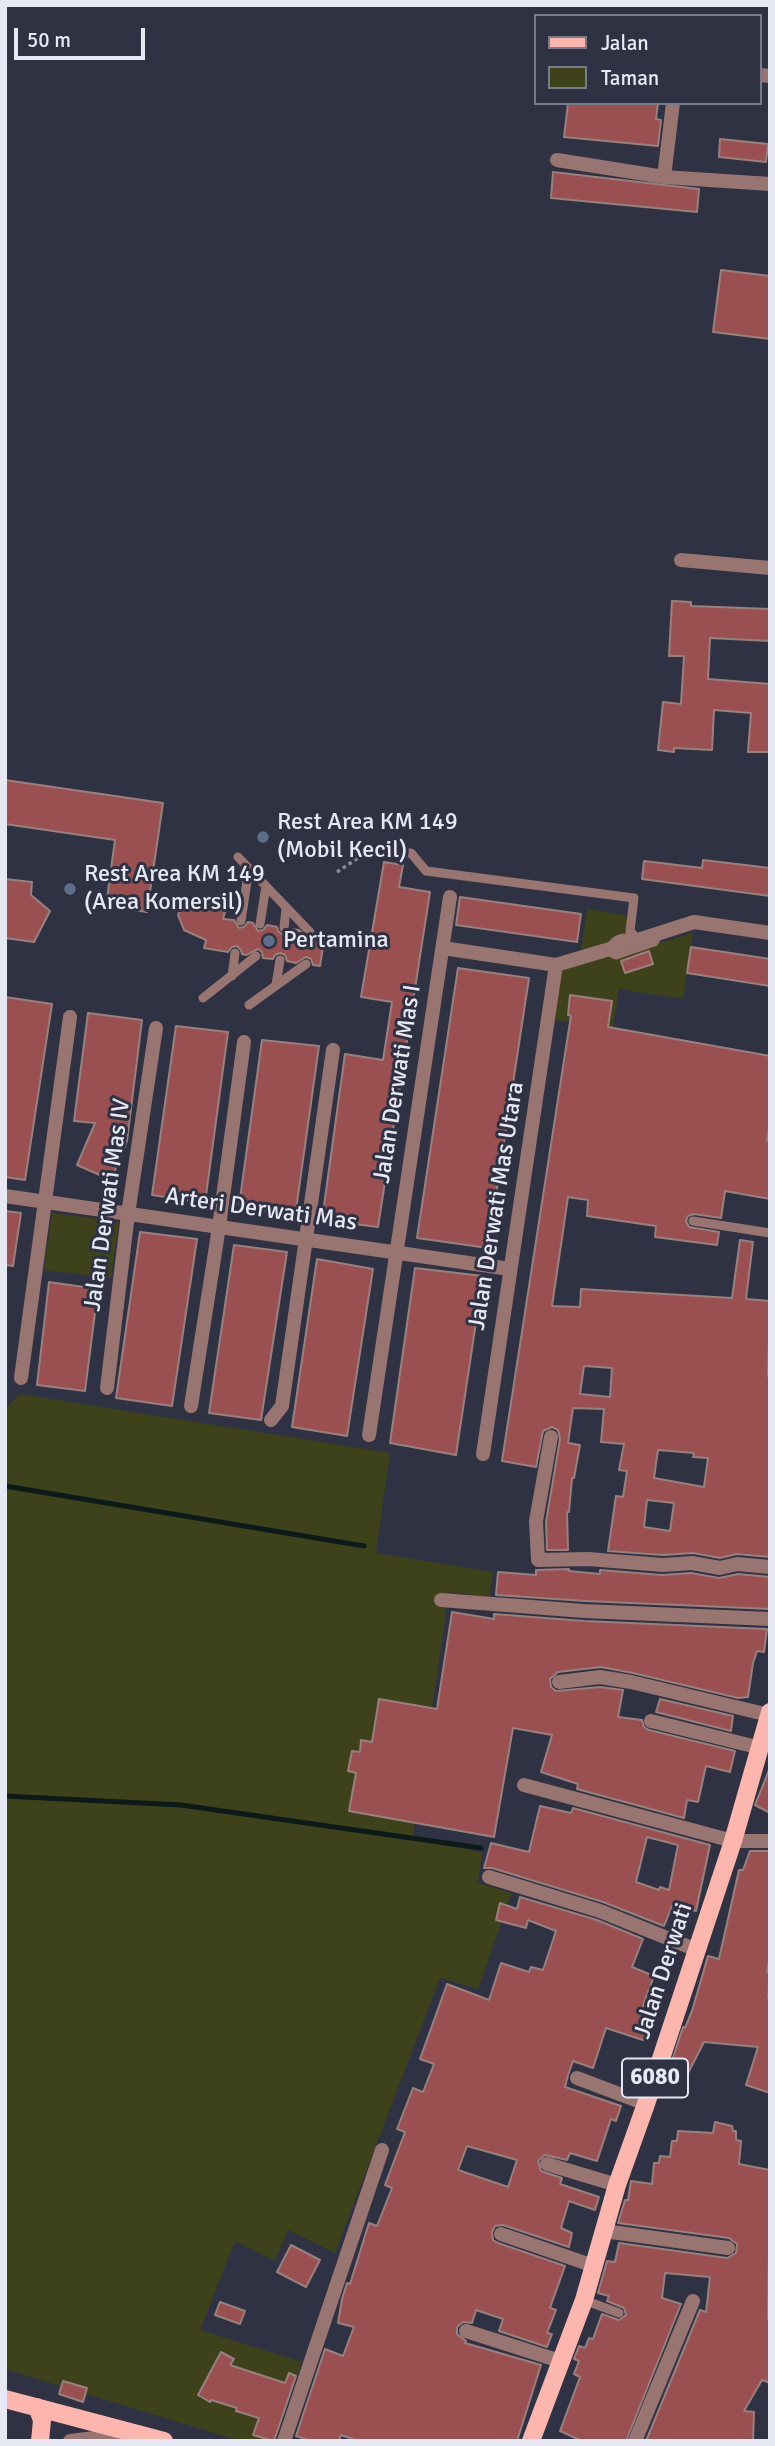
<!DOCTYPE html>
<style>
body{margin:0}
#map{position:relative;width:775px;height:2446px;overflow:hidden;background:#2f3243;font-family:Signika,sans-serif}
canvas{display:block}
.frame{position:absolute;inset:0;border:7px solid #e6e8f3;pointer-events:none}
.legend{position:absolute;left:534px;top:14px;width:228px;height:91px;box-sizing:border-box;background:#2f3243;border:2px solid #787b89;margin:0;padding:9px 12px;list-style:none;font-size:21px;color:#e6e8f3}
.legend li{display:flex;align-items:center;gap:14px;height:35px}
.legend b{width:35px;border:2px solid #787b89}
.scale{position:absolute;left:14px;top:28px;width:131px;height:32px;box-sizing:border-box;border:4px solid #e6e8f3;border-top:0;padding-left:9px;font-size:21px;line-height:24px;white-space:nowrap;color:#e6e8f3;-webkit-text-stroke:5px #2f3243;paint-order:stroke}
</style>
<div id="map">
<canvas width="775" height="2446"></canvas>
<div class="frame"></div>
<ul class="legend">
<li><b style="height:9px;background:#fdb6ad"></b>Jalan</li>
<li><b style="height:19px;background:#3e421a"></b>Taman</li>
</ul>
<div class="scale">50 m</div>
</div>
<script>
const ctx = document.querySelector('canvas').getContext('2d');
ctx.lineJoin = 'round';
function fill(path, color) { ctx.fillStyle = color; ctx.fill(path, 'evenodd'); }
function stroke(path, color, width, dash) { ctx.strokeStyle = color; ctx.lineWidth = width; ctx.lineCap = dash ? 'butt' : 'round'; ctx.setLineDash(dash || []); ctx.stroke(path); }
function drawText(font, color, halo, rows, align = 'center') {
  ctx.font = font + ' Signika,sans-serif'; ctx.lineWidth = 6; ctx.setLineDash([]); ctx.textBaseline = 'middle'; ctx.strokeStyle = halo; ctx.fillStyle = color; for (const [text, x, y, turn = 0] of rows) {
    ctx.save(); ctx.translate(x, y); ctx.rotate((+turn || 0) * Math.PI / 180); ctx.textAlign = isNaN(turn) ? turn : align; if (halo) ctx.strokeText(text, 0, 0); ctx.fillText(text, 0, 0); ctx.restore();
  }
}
fill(new Path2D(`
 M587 909 631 916 629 931 642 948 693 933 683 999 619 989 613 1028 554 1020 561 971 579 964Z
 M52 1213 119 1222 111 1278 44 1270Z
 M20 1394 390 1453 376 1553 493 1572 489 1597 449 1592 413 1838 482 1853 478 1883 512 1893 478 1989 440 1978 335 2253 288 2230 275 2261 235 2241 200 2330 302 2362 274 2441H240L5 2369V1409Z`), '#3e421a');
stroke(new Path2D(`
 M5 1486 364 1546
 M5 1796 181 1805 481 1848`), '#0c1a1a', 5);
const building = new Path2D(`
 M568 103H658L656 119 661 120 658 146 564 137Z
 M720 139 768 144 766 162 719 157Z
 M553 172 699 189 697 212 551 198Z
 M721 270 770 276V339L713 332Z
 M672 601 691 602V606L770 609V641L710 638 708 679 770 684V752H748L751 713 714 710 712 750 674 748V752L658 750 663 702 681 704 684 656H669Z
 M5 780 163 803 147 912 106 906 115 840 5 824Z
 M703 860 770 868V896L642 879 644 861 702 868Z
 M384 862 403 865 399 887 430 892 378 1227 322 1220 345 1054 383 1060 392 1002 361 997Z
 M5 879 32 882 31 895 50 911 34 942 5 938Z
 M460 897 581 914 577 942 456 925Z
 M195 898 225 912 223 919 234 920 239 928 244 927 248 922 253 923 258 931 263 930 267 925 277 927 278 931 283 935 287 934 291 929 299 930 309 939 314 937 317 933 325 934 320 966 313 965 311 959 306 957 296 963 287 961 285 955 280 953 275 955 273 959 263 958 262 952 258 949 246 955 242 954 241 950 237 946 232 947 228 952 204 948 206 940 184 930 178 915 182 906 193 902Z
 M691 947 770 959V986L687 973Z
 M649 951 653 964 625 973 621 961Z
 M458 968 529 978 488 1248 417 1238Z
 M570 995 612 1001 608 1027 770 1056V1122L767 1141H770V1199L725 1191 721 1218 694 1214 688 1216 686 1221 689 1227 719 1232 717 1245 655 1237 656 1226 587 1216 588 1200 568 1197 552 1306 580 1307 581 1289 732 1298 740 1240 753 1242 746 1299 770 1301 768 1376H770V1557L737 1554 720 1558 693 1553 663 1555 608 1551 616 1496 623 1497 627 1471 619 1470 624 1444 601 1442 604 1409 573 1408 568 1443 580 1445 574 1478H572L569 1512H567L568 1550H547L546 1522 560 1439 558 1430 552 1427 543 1431 536 1467 502 1461 567 1041 571 1016 568 1015ZM584 1366 612 1368 610 1397 580 1394ZM658 1450 694 1453 693 1457 708 1458 704 1487 654 1478ZM647 1500 674 1503 670 1531 644 1527Z
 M5 997 52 1004 25 1180 5 1177Z
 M88 1013 142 1020 127 1141 111 1180 77 1165 95 1123 74 1121Z
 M176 1026 228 1032 205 1203 152 1195Z
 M262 1040 319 1046 295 1217 239 1206Z
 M5 1211 21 1213 13 1266 5 1265Z
 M140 1232 197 1239 172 1406 116 1398Z
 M234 1245 287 1252 261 1420 209 1413Z
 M317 1259 373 1269 347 1436 292 1427Z
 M415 1268 483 1276 456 1455 390 1443Z
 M49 1282 98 1289 85 1391 37 1385Z
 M569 1569V1571L600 1574V1570L662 1575 691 1573 719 1578 738 1574 770 1577V1609L585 1601 496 1595 498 1572 536 1575V1570Z
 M452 1612 494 1619V1614L584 1621 767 1629 764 1652 757 1651 753 1663 748 1697 738 1698 633 1673 601 1667 558 1672 550 1679 551 1687 556 1691 600 1687 623 1690 618 1717 642 1720 644 1727 649 1730 735 1751 730 1772 706 1766 698 1802 687 1800 684 1818 577 1789 578 1784 541 1772 552 1735 513 1728 494 1837 349 1811 356 1773 348 1771 352 1751 360 1752 361 1740 372 1742 379 1699 437 1709Z
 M660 1699 733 1716 731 1731 656 1712Z
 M769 1770H770V1813L755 1805Z
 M540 1806 571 1813 573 1808 710 1845 696 1911 672 1906 664 1926 603 1902 492 1868H484L491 1843 529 1852ZM647 1837 678 1845 669 1890 660 1887 659 1890 636 1882Z
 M750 1851H770V1956L767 1972H770L768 1998H770V2093L746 2085 758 2047 704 2042 684 2081 668 2073 683 2027 685 2028 692 2011 708 1956 719 1959 739 1870H743Z
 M520 1897 597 1920 643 1939 632 1967 654 1976 643 2005 654 2010 643 2040 606 2028 593 2068 573 2061 568 2075 565 2087 621 2106 616 2121 611 2119 597 2161 570 2153 567 2160 545 2155 538 2161 541 2171 562 2178 560 2184 599 2197 595 2210 569 2201 561 2228 572 2233 569 2247 503 2225 495 2226 492 2232 493 2240 498 2243 565 2266 550 2308 556 2310 547 2333 552 2334 547 2347 499 2331 503 2319 476 2310 472 2323 463 2322 457 2327V2334L466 2341 465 2343 541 2365 517 2441H359L341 2435 339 2441H312L296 2436 325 2349 343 2356 354 2327 338 2323 342 2299 347 2283 350 2284 369 2223 377 2226 392 2188 385 2185 405 2132 397 2129 413 2088 423 2092 434 2064 420 2059 447 1984 489 2000 501 1963 529 1972 531 1967 543 1970 556 1931 528 1920 526 1928 496 1920 500 1903 517 1909ZM467 2146 517 2160 508 2187 458 2170Z
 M715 2122 732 2126 733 2131H736V2140L741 2141 739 2164 770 2170 768 2319 770 2320V2383L762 2380 744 2411 754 2412 753 2441H646L700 2310 706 2312 710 2277 665 2273 662 2298 681 2304 626 2441H582L560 2431 580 2377 574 2374 579 2361 574 2359 579 2346 585 2348 589 2338 593 2339 602 2314 619 2320 626 2315 624 2308 607 2301 609 2296 598 2293 607 2261 615 2262 619 2243 727 2258 736 2253 737 2244 729 2238 618 2223 625 2200H628L631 2181 652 2184 654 2163H659L660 2156 670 2157 672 2141H677L678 2131 713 2133Z
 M291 2245 320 2260 306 2287 277 2272Z
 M220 2302 245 2311 240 2324 215 2315Z
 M221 2352 234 2359 230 2365 285 2383 289 2373 296 2376 274 2441 253 2435 259 2418 236 2411 237 2408 211 2400 210 2402 198 2395Z
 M63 2381 87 2388 83 2402 59 2394Z`);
fill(building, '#9a5051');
stroke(building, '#98807f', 2);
stroke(new Path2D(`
 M337 872 373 848 395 851`), '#888b99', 3.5, [3.5, 3.5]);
stroke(new Path2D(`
 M406 853H411L426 871 634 898 630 931 638 940
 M238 857 310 932
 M241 921 249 868
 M260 924 266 886
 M284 928 286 908
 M606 950 616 955 654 942 659 934
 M232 976 235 953
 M276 985 280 960
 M203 998 256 956
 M249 1005 306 964
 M693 1221 770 1233
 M584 2300 619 2313`), '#987571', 9);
stroke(new Path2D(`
 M759 75 770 76
 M673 103 664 177 770 184
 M557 160 664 177
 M681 560 770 568
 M443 948 556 965 613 948C619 938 628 941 638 940L694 922 770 933
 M5 1196 510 1269
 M21 1378 70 1017
 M107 1388 128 1214 156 1028
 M191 1406 219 1227 244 1042
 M271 1420 282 1406 333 1050
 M369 1435 450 897
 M551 1437 536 1521 538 1560 588 1559 663 1565 692 1563 720 1568 737 1564 770 1567
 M483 1454 556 965
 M441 1600 584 1611 770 1619
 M559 1682 600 1677 631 1682 769 1715
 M651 1721 761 1748
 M524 1785 733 1841H770
 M489 1877 600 1911 697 1950
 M577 2078 646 2104
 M547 2164 617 2185
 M604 2231 728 2248
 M501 2234 594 2266
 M466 2331 560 2361
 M284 2441 382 2150
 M635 2441 693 2301`), '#987571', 14);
stroke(new Path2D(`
 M70 2441 128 2434`), '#987571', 14);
stroke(new Path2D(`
 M5 2399 164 2441
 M37 2407 42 2420 40 2441
 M531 2441 584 2300 617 2185 646 2104 733 1841 770 1712`), '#fdb6ad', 18);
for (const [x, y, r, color] of [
 [263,837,7,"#5c6f8a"],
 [70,889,7,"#5c6f8a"],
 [269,941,7,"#5c6f8a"]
]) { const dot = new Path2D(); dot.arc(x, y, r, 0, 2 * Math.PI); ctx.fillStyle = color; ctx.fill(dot); stroke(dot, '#2f3243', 2.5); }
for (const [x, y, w] of [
 [655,2078,66]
]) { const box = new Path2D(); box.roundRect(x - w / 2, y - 19.5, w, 39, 5); ctx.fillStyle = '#2f3243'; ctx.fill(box); stroke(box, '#e6e8f3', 2); }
drawText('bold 23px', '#e6e8f3', null, [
 ["6080",655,2078]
]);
drawText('24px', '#e6e8f3', '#2f3243', [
 ["Rest Area KM 149",277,823],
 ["(Mobil Kecil)",277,851],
 ["Rest Area KM 149",84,875],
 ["(Area Komersil)",84,903],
 ["Pertamina",283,941]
], 'left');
drawText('24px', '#e6e8f3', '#2f3243', [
 ["Jalan Derwati Mas I",398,1084,-81],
 ["Jalan Derwati Mas IV",108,1205,-82],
 ["Jalan Derwati Mas Utara",497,1206,-81],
 ["Arteri Derwati Mas",261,1210,8],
 ["Jalan Derwati",664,1971,-72]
]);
</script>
